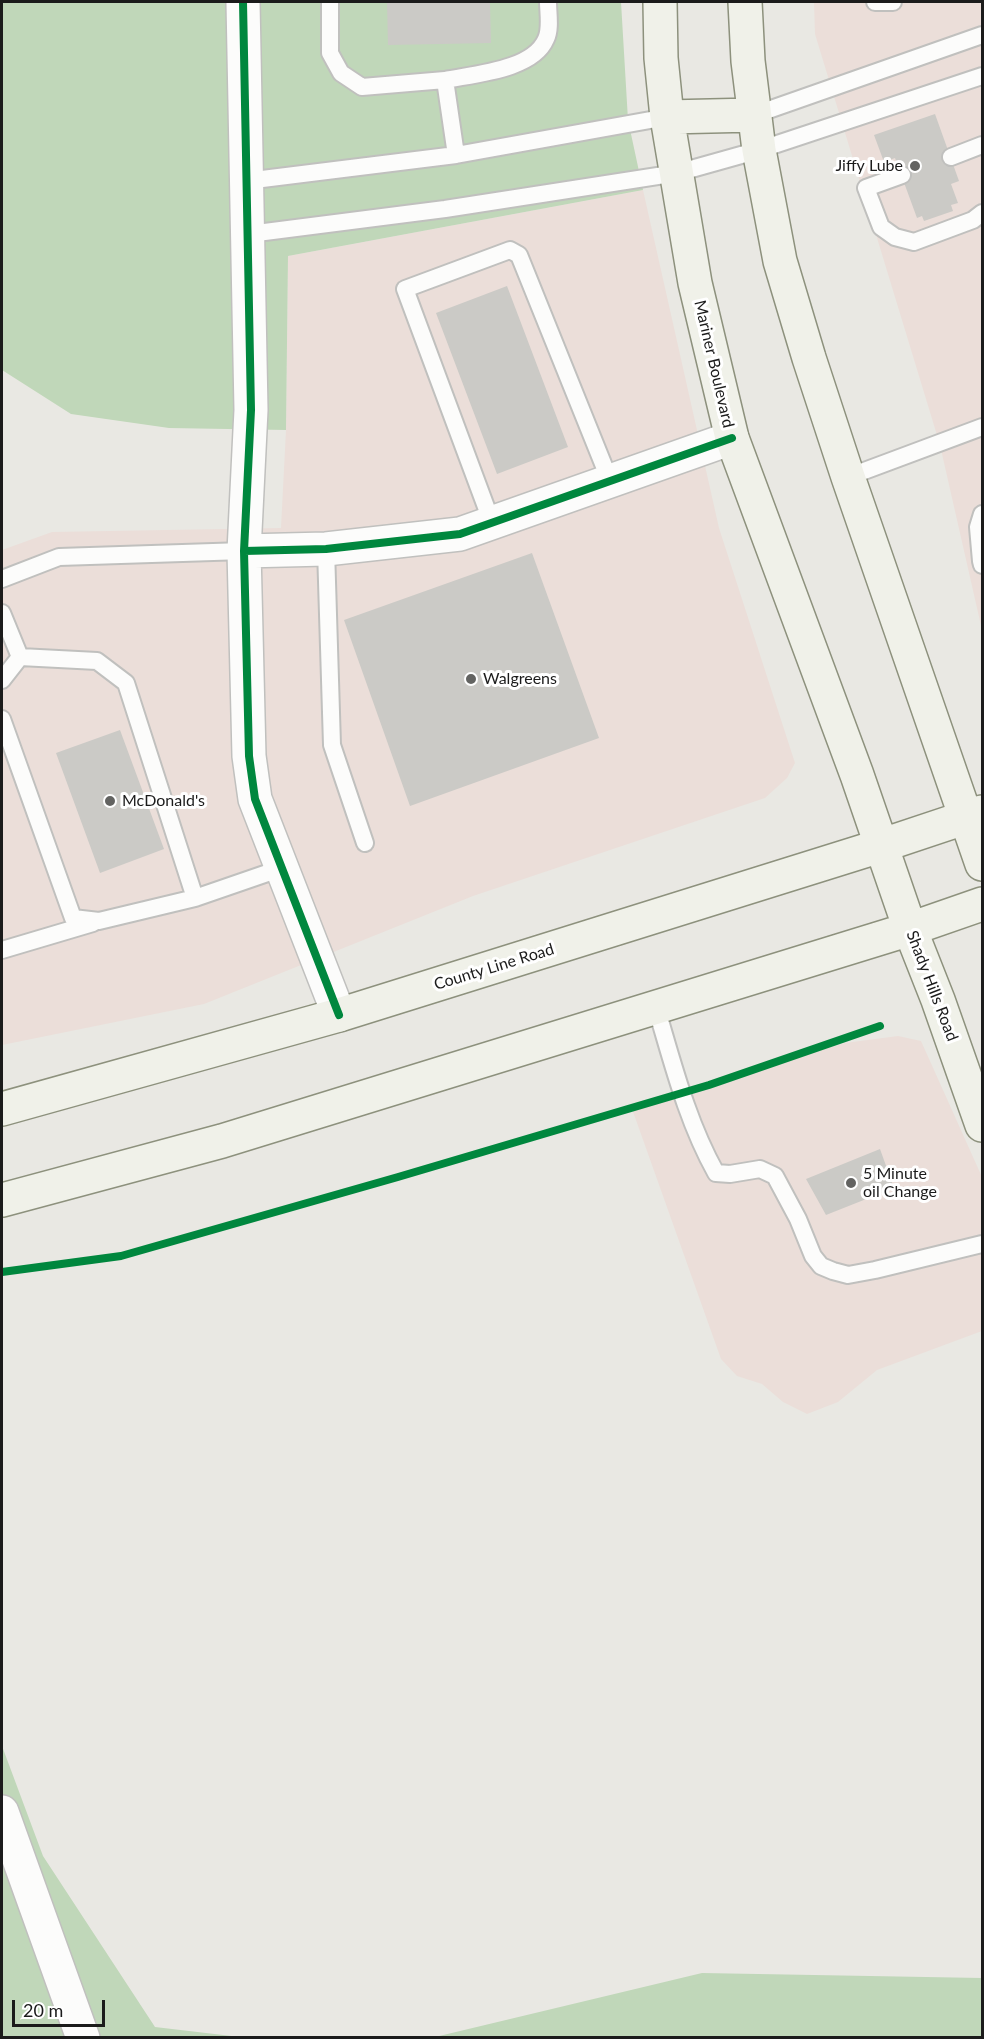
<!DOCTYPE html>
<style>
body{margin:0}
#map{position:relative;width:984px;height:2039px;overflow:hidden;background:#e9e8e3;font-family:Lato,sans-serif}
canvas{display:block}
.frame{position:absolute;inset:0;border:3px solid #1b1b1b;pointer-events:none}
.scale{position:absolute;left:12px;top:2000px;width:93px;height:27px;box-sizing:border-box;border:3px solid #1b1b1b;border-top:0;padding-left:8px;font-size:18px;line-height:21px;white-space:nowrap;color:#1b1b1b;-webkit-text-stroke:4px #fff;paint-order:stroke}
</style>
<div id="map">
<canvas width="984" height="2039"></canvas>
<div class="frame"></div>
<div class="scale">20 m</div>
</div>
<script>
const ctx = document.querySelector('canvas').getContext('2d');
ctx.lineJoin = 'round';
function fill(path, color) { ctx.fillStyle = color; ctx.fill(path, 'evenodd'); }
function stroke(path, color, width, dash) { ctx.strokeStyle = color; ctx.lineWidth = width; ctx.lineCap = dash ? 'butt' : 'round'; ctx.setLineDash(dash || []); ctx.stroke(path); }
function drawText(font, color, halo, rows, align = 'center') {
  ctx.font = font + ' Lato,sans-serif'; ctx.lineWidth = 6; ctx.setLineDash([]); ctx.textBaseline = 'middle'; ctx.strokeStyle = halo; ctx.fillStyle = color; for (const [text, x, y, turn = 0] of rows) {
    ctx.save(); ctx.translate(x, y); ctx.rotate((+turn || 0) * Math.PI / 180); ctx.textAlign = isNaN(turn) ? turn : align; if (halo) ctx.strokeText(text, 0, 0); ctx.fillText(text, 0, 0); ctx.restore();
  }
}
fill(new Path2D(`
 M814 2H982V630L940 445 815 34Z
 M643 190 719 528 795 763 787 778 765 798 473 896 204 1004 2 1045V550L52 532 281 528 286 430 288 256Z
 M898 1036 921 1041 982 1177V1331L877 1370 838 1402 807 1414 783 1402 762 1384 737 1376 721 1359 631 1106 845 1043Z`), '#ebded9');
fill(new Path2D(`
 M2 2H621L628 120 643 190 288 256 286 430 169 428 71 414 2 370Z
 M2 1746 43 1856 155 2027 240 2037H2Z
 M702 1973 982 1978V2037H435Z`), '#c0d7b9');
fill(new Path2D(`
 M387 2H490L491 43 388 45Z
 M935 114 959 181 951 184 958 203 951 205 953 211 924 221 922 216 917 218 895 158 884 162 874 135Z
 M507 286 568 447 497 474 436 313Z
 M532 553 599 738 410 806 344 620Z
 M120 730 164 849 100 873 56 753Z
 M880 1149 894 1188 826 1215 806 1179Z`), '#cbcac6');
const lane = new Path2D(`
 M330 2V53L341 73 362 87 445 80
 M875 2H893
 M754 115 982 35
 M456 155 445 80C475 74 533 70 546 39 551 29 548 12 548 2
 M951 157 982 145
 M902 175 866 188 881 227 895 237 914 242 973 220 982 213
 M246 181 456 155 667 117
 M249 234 445 209 677 173 759 150 982 76
 M848 477 982 427
 M982 514 978 527 981 561 982 565
 M492 523 405 289 510 250 519 255 610 481
 M326 549 332 745 365 843
 M2 579 59 557 244 551
 M2 613 20 657
 M2 680 20 657
 M2 719 73 918 99 921 195 898 126 683 97 661 20 657
 M195 898 282 868
 M2 950 93 923
 M656 1007C673 1064 687 1121 716 1173L730 1174 760 1169 775 1176 798 1219 813 1256 821 1266 833 1271 848 1275 875 1270 982 1244`);
const street = new Path2D(`
 M243 2 251 410 244 551 249 756 255 799 339 1015
 M244 551 326 549 460 534 732 438
 M2 1812 83 2038`);
const secondary = new Path2D(`
 M660 2 661 58 667 117 695 283 732 438 857 775 910 929 938 1000 982 1125
 M745 2 748 61 759 150 780 261 809 358 848 477 982 864
 M667 117 754 115
 M2 1109 339 1015 880 846 982 812
 M2 1200 222 1141 910 929 982 904`);
stroke(lane, '#c0c0be', 20);
stroke(street, '#c0c0be', 36);
stroke(secondary, '#8d917d', 36);
stroke(lane, '#fcfcfb', 16);
stroke(street, '#fcfcfb', 33);
stroke(secondary, '#f0f1e9', 33);
stroke(new Path2D(`
 M243 2 251 410 244 551 249 756 255 799 339 1015
 M244 551 326 549 460 534 732 438
 M2 1272 121 1256 398 1177 709 1085 880 1026`), '#00873e', 8);
for (const [x, y, r, color] of [
 [915,166,6,"#636361"],
 [471,679,6,"#636361"],
 [110,801,6,"#636361"],
 [851,1183,6,"#636361"]
]) { const dot = new Path2D(); dot.arc(x, y, r, 0, 2 * Math.PI); ctx.fillStyle = color; ctx.fill(dot); stroke(dot, '#fff', 2); }
drawText('16px', '#1b1b1b', '#fff', [
 ["Jiffy Lube",903,166,"right"],
 ["Walgreens",483,679],
 ["McDonald's",122,801],
 ["5 Minute",863,1174],
 ["oil Change",863,1192]
], 'left');
drawText('16px', '#1b1b1b', '#fff', [
 ["Mariner Boulevard",714,364,77],
 ["County Line Road",494,967,-17],
 ["Shady Hills Road",932,986,69]
]);
</script>
